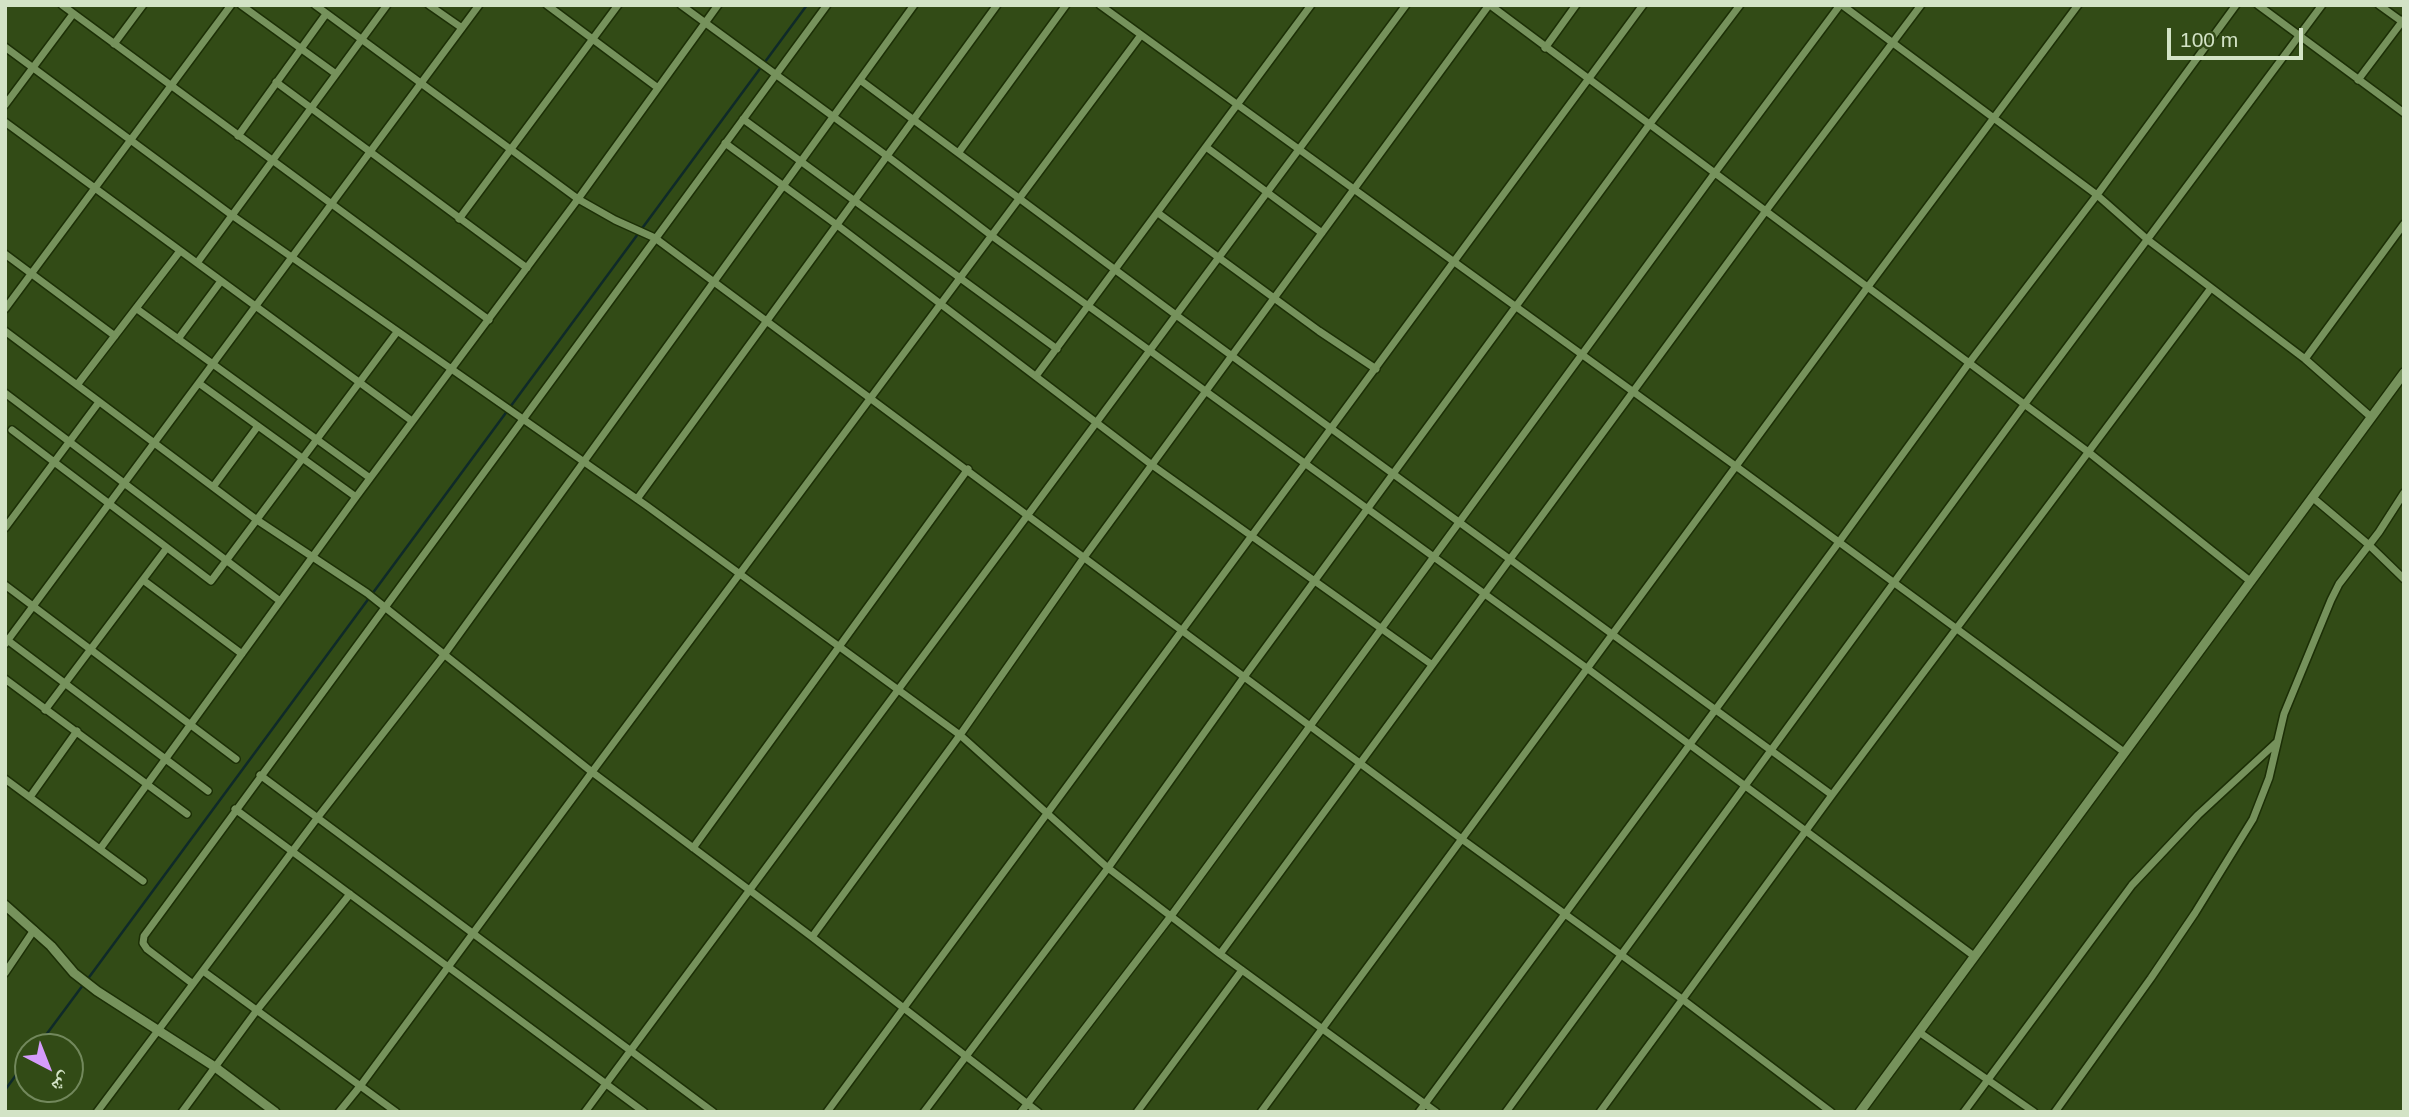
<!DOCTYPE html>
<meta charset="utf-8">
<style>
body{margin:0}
#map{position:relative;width:2409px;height:1117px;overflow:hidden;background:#324b16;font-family:Helvetica,"Noto Naskh Arabic",sans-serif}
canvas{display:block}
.frame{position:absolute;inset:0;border:7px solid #d3e3c6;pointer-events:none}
.north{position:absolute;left:14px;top:1033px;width:70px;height:70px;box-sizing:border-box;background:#324b16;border:2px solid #72885c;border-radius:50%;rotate:138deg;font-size:19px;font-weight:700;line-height:28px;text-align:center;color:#d3e3c6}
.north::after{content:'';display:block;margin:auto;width:24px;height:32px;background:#d59cfb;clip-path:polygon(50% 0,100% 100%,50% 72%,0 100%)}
.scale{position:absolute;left:2167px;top:28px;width:136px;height:32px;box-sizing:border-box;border:4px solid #d3e3c6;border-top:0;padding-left:9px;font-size:21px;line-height:24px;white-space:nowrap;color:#d3e3c6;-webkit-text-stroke:5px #324b16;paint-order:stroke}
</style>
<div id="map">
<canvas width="2409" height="1117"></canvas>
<div class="frame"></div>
<div class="north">ش</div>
<div class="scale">100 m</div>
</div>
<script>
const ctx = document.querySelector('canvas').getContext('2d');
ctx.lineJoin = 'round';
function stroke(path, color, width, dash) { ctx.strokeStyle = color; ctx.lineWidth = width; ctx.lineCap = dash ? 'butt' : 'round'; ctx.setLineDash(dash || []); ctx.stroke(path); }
stroke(new Path2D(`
 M1148 5H1149
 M87 980 807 5
 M37 1047 83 985
 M5 1090 28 1059`), '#0f2a29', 2.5);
const minor = new Path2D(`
 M62 5 489 320
 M241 5 336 74
 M315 5 578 199 615 220 655 238 1463 840 1682 999 1831 1112
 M429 5 462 28
 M547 5 658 88
 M681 5 887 156 992 236 1588 669 1974 956
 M1100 5 1737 467 2124 752
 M1490 5 2087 451 2250 581
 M1842 5 2097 195 2148 240 2305 359 2371 417
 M2258 5 2404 113
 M2379 5 2404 23
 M114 44 143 5
 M5 47 233 216 647 506 960 735 1108 868 1220 954 1436 1112
 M1545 48 1576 5
 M860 80 1176 315 1832 795
 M2358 80 2404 19
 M276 82 527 268
 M5 105 73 14
 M743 119 1057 349
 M5 122 412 421
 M238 136 326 14
 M725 143 837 225 1152 465 1431 664
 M1206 147 1322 233
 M959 152 1066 5
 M1158 213 1319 331 1376 369
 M459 219 618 5
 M5 254 115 336
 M197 263 387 5
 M5 309 231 5
 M137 309 370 478
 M5 331 257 520 367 593 592 772 812 937 1038 1112
 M178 339 221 281
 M2305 359 2404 224
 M1036 376 1311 5
 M200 384 356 497
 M77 385 180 251
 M5 393 280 601
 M12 430 211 581 397 332
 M213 487 258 426
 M2312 497 2369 545 2404 579
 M637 499 997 5
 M5 528 99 402
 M143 580 242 654
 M5 585 236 759
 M6 639 208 791
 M5 644 479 5
 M5 679 187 814
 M45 710 166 549
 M260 775 713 1112
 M5 779 143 881
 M30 797 77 731
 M235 809 644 1112
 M693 848 968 469
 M100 849 356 497 578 199 718 5
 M812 937 960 735 1085 556 1489 5
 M1220 954 1765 212 1921 5
 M203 971 396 1112
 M5 973 34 930
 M193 984 147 949 143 943 144 936 827 5
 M1919 1032 2034 1112
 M97 1112 318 817 444 655 914 5
 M182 1112 257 1010 350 894
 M339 1112 361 1085 592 772 1141 35
 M585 1112 1406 5
 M827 1112 1643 5
 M924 1112 1108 868 1244 677 1649 125 1740 5
 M1021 1112 1171 916 1714 174 1840 5
 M1137 1112 1242 970
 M1261 1112 1867 288 2078 5
 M1419 1112 1839 542 1969 363 2097 195 2236 5
 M1506 1112 2024 405 2322 5
 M1600 1112 1832 795 2211 288
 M1964 1112 2132 885 2198 815 2277 742
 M2055 1112 2151 978 2195 913 2253 819 2269 778 2284 714 2331 600 2339 584 2379 532 2404 493`);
const tertiary = new Path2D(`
 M5 905 51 946 74 973 97 991 215 1067 275 1112
 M1860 1112 2404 373`);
stroke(minor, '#1c2f06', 10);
stroke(tertiary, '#1c2f06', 12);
stroke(minor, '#76925c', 7);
stroke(tertiary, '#76925c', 9);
</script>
